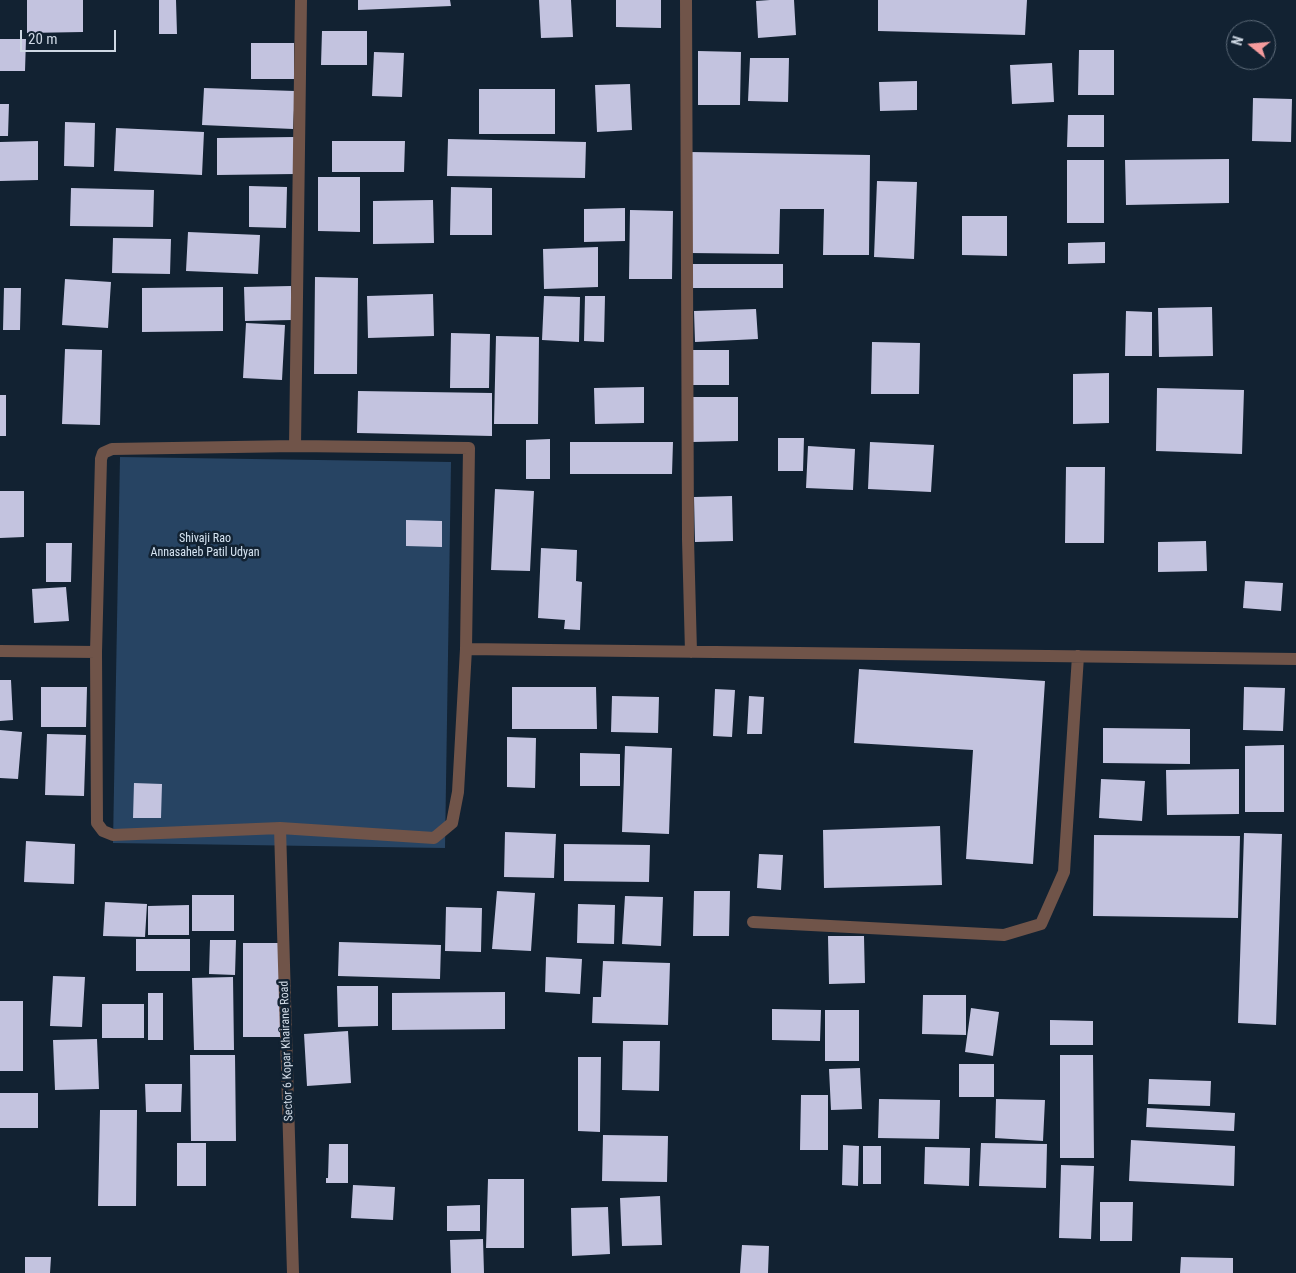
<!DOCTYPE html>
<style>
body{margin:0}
#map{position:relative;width:1296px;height:1273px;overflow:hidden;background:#122232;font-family:"Roboto Condensed",sans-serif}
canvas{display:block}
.north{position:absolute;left:1226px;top:20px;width:50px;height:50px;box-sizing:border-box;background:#122232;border:1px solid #5d6b79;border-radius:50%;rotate:287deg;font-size:14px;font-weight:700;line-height:20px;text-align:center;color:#ced8e4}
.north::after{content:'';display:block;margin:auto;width:18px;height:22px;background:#f59b9d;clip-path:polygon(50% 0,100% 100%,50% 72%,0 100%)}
.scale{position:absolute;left:20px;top:30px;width:96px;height:22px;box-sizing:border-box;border:2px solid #ced8e4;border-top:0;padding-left:6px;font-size:15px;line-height:18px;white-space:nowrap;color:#ced8e4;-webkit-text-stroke:4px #122232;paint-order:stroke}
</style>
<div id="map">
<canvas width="1296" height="1273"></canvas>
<div class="north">N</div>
<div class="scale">20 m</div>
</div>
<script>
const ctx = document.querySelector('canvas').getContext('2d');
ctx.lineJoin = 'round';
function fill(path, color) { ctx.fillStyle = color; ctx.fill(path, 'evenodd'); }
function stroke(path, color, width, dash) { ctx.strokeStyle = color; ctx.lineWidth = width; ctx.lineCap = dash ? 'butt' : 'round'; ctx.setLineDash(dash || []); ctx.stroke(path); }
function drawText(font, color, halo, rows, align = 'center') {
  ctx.font = font + ' "Roboto Condensed",sans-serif'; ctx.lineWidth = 5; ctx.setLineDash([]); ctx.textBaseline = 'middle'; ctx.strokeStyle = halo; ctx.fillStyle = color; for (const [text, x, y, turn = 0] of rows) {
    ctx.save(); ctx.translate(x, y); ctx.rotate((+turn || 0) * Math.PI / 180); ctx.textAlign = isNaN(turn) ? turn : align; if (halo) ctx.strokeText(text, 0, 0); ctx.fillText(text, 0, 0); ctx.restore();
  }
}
fill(new Path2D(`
 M120 457 451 462 445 848 113 843Z`), '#274463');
fill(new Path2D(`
 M27 0H83V32L27 33Z
 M159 0H176L177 34H159Z
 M358 0H450L451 6 358 10Z
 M539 0H571L573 37 541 38Z
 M616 0H661V28L616 27Z
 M770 0H794L796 35 758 38 756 1Z
 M878 0H1027L1025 35 878 31Z
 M322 31H367V65H321Z
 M0 39H26L25 71H0Z
 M251 43H294V79H251Z
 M1079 50H1114V95H1078Z
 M698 51 741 52 740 105H698Z
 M374 52 404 53 402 97 372 96Z
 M750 58H789L788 102 748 101Z
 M1052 63 1054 102 1012 104 1010 65Z
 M917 81V110L880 111 879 82Z
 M630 84 632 130 597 132 595 85Z
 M204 88 295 91 293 129 202 125Z
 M479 89H555V134H479Z
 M1253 98 1292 99 1291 142 1252 141Z
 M0 104H9L8 136H0Z
 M1068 115H1104V147H1067Z
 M65 122 95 123 94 167 64 166Z
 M116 128 204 132 202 175 114 171Z
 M294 137 295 174 217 175V138Z
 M448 139 586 142 585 178 447 176Z
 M38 141V180L0 181V142Z
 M332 141H405L404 172H332Z
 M690 152 870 155 869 255H823L824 209H780L779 254 689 253Z
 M1229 159V203L1126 205 1125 160Z
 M1067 160H1104V223H1067Z
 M318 177H360V232L318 231Z
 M877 181 917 182 914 259 874 257Z
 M249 186 287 187 286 228 249 227Z
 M451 187 492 188V235H450Z
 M71 188 154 190 153 227 70 226Z
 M433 200 434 243 373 244V201Z
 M625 208V241L584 242V209Z
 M630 210 673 211 672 279H629Z
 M962 216H1007V256L962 255Z
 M188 232 260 235 258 274 186 271Z
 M113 238 171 239 170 274 112 273Z
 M1105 242V263L1068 264V243Z
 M598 247V287L544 289 543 249Z
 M690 264H783V288H690Z
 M315 277 358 278 357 374H314Z
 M65 279 111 282 108 328 62 325Z
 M291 286 292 320 245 321 244 287Z
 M223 287V331L142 332V288Z
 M4 288H21L20 330H3Z
 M433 294 434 336 368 338 367 296Z
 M544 296 580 297 579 342 542 340Z
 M585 296H605L604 342 584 341Z
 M1212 307 1213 356 1159 357 1158 308Z
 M756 309 758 339 695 342 694 311Z
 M1126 311 1152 312V356H1125Z
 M246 323 285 325 282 380 243 378Z
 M451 333 490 334 489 388H450Z
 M496 336 539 337 538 424H494Z
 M872 342 920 343 919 394H871Z
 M65 349 102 350 100 425 62 424Z
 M690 350H729V385H691Z
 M1109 373V423L1073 424V374Z
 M644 387V423L595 424 594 388Z
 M1157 388 1244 390 1242 454 1156 451Z
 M358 391 492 393V436L357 433Z
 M0 395H6V436H0Z
 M693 397H738V441L692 442Z
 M778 438H804L803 471H778Z
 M550 439V479H526V440Z
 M570 442H673L672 474H570Z
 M870 442 934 445 931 492 868 489Z
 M808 446 855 449 853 490 806 488Z
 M1066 467H1105L1104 543H1065Z
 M495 489 534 491 530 571 491 570Z
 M0 491H24V537L0 538Z
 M732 496 733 541 695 542 694 497Z
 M406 520 442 521V547L406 546Z
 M1206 541 1207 571 1158 572V542Z
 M46 543H72L71 582H46Z
 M541 548 577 550 576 581 582 582 580 630 564 629 565 620 538 618Z
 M1245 581 1283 583 1281 611 1243 608Z
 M66 587 69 621 34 623 32 589Z
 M859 669 1045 681 1033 864 966 859 973 750 854 743Z
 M0 680H11L13 720 0 721Z
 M41 687H87L86 727H41Z
 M512 687H596L597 729H512Z
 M1244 687 1285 688 1283 731 1243 730Z
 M715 689 735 690 732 737 713 736Z
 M612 696 659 697 658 733 611 732Z
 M749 696 764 697 762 734H747Z
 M1103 728 1190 729V764L1103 763Z
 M0 730 22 732 18 779 0 778Z
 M47 734 86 735 84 796 45 795Z
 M507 737 536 738 535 788 507 787Z
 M1284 745V812H1245V746Z
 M625 746 672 748 669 834 622 832Z
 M580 753 620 754V786H580Z
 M1239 769V814L1167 815 1166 770Z
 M1101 779 1145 781 1142 821 1099 818Z
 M134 783 162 784 161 818H133Z
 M940 826 942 885 824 888 823 830Z
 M505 832 556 834 554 878 504 877Z
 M1244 833 1282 834 1276 1025 1238 1023Z
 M1094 835 1240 836 1238 918 1093 916Z
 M26 841 75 844 74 884 24 882Z
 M564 844 650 845 649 882 564 881Z
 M759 854 783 855 781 890 757 888Z
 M497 891 535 893 531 951 492 949Z
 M694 891H730L729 936H693Z
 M192 895H234V931H192Z
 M625 896 663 897 661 946 622 944Z
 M105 902 147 904 145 937 103 936Z
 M578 904 615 905 614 944 577 943Z
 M189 905V935H148V906Z
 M446 907 482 908 481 952 445 951Z
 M828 936H864L865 983 829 984Z
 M136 939H190V971H136Z
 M210 940H236L235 975 209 974Z
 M339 942 441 945 440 979 338 976Z
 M243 943H281V1037H243Z
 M546 957 582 959 580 994 545 992Z
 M603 961 670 963 668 1025 592 1023 593 997H601Z
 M53 976 85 977 82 1027 50 1026Z
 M233 977 234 1050H194L192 978Z
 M337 986H378V1026L338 1027Z
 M505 992V1029L392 1030V993Z
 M148 993H163V1040H148Z
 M923 995H966V1035L922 1034Z
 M0 1001H23V1071H0Z
 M102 1004H144V1038H102Z
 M971 1008 999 1012 993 1056 965 1052Z
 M772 1009 821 1010 820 1041 772 1040Z
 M825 1010H859V1061H825Z
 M1050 1020 1093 1021V1045H1050Z
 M348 1031 351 1083 307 1086 304 1034Z
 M97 1039 99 1089 55 1090 53 1040Z
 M623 1041H660L659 1091 622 1090Z
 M190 1055H235L236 1141H191Z
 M1060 1055H1093L1094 1158H1060Z
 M578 1057H601L600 1132 578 1131Z
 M959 1064H994V1097H959Z
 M860 1068 862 1109 831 1110 829 1069Z
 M1149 1079 1211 1081 1210 1106 1148 1104Z
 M145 1084H182L181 1112H146Z
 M0 1093H38V1128H0Z
 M801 1095H828V1150H800Z
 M879 1099 940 1100 939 1139 878 1138Z
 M996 1099 1045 1100 1043 1141 995 1138Z
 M1147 1108 1235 1113 1234 1131 1146 1127Z
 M100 1110H137L136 1206H98Z
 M603 1135 668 1136 667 1182 602 1181Z
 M1131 1140 1235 1146 1234 1186 1129 1181Z
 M177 1143H206V1186H177Z
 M981 1143 1047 1144 1046 1188 979 1186Z
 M329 1144H348V1183H326V1178H328Z
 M843 1145 859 1146 858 1186 842 1185Z
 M863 1146H881V1184H863Z
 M925 1147 970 1148 969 1186 924 1184Z
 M1061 1165 1094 1166 1091 1239 1059 1238Z
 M488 1179H524V1248H486Z
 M353 1185 395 1187 393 1220 351 1218Z
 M660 1196 662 1245 622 1246 620 1198Z
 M1100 1202H1133L1132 1241H1100Z
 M480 1205V1231H447V1206Z
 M608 1207 610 1254 572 1256 571 1208Z
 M483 1239 484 1273H451L450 1240Z
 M742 1245 769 1246 768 1273H740Z
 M25 1257H51L50 1273H25Z
 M1181 1257 1233 1258V1273H1180Z`), '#c3c3df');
stroke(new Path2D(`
 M686 0 688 539 691 652
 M295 446 469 448 466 649 458 792 452 823 434 838 280 828 113 835 103 831 97 823 96 652 101 459 103 453 112 449Z
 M295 446 301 0
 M466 649 1296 659
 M0 651 96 652
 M280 828 293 1273
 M753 922 1004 935 1041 924 1064 872 1078 656`), '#705449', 12);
drawText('12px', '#d7e5f3', '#122232', [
 ["Shivaji Rao",205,539],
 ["Annasaheb Patil Udyan",205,553]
]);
drawText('12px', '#ced8e4', '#122232', [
 ["Sector 6 Kopar Khairane Road",287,1051,-92]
]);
</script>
